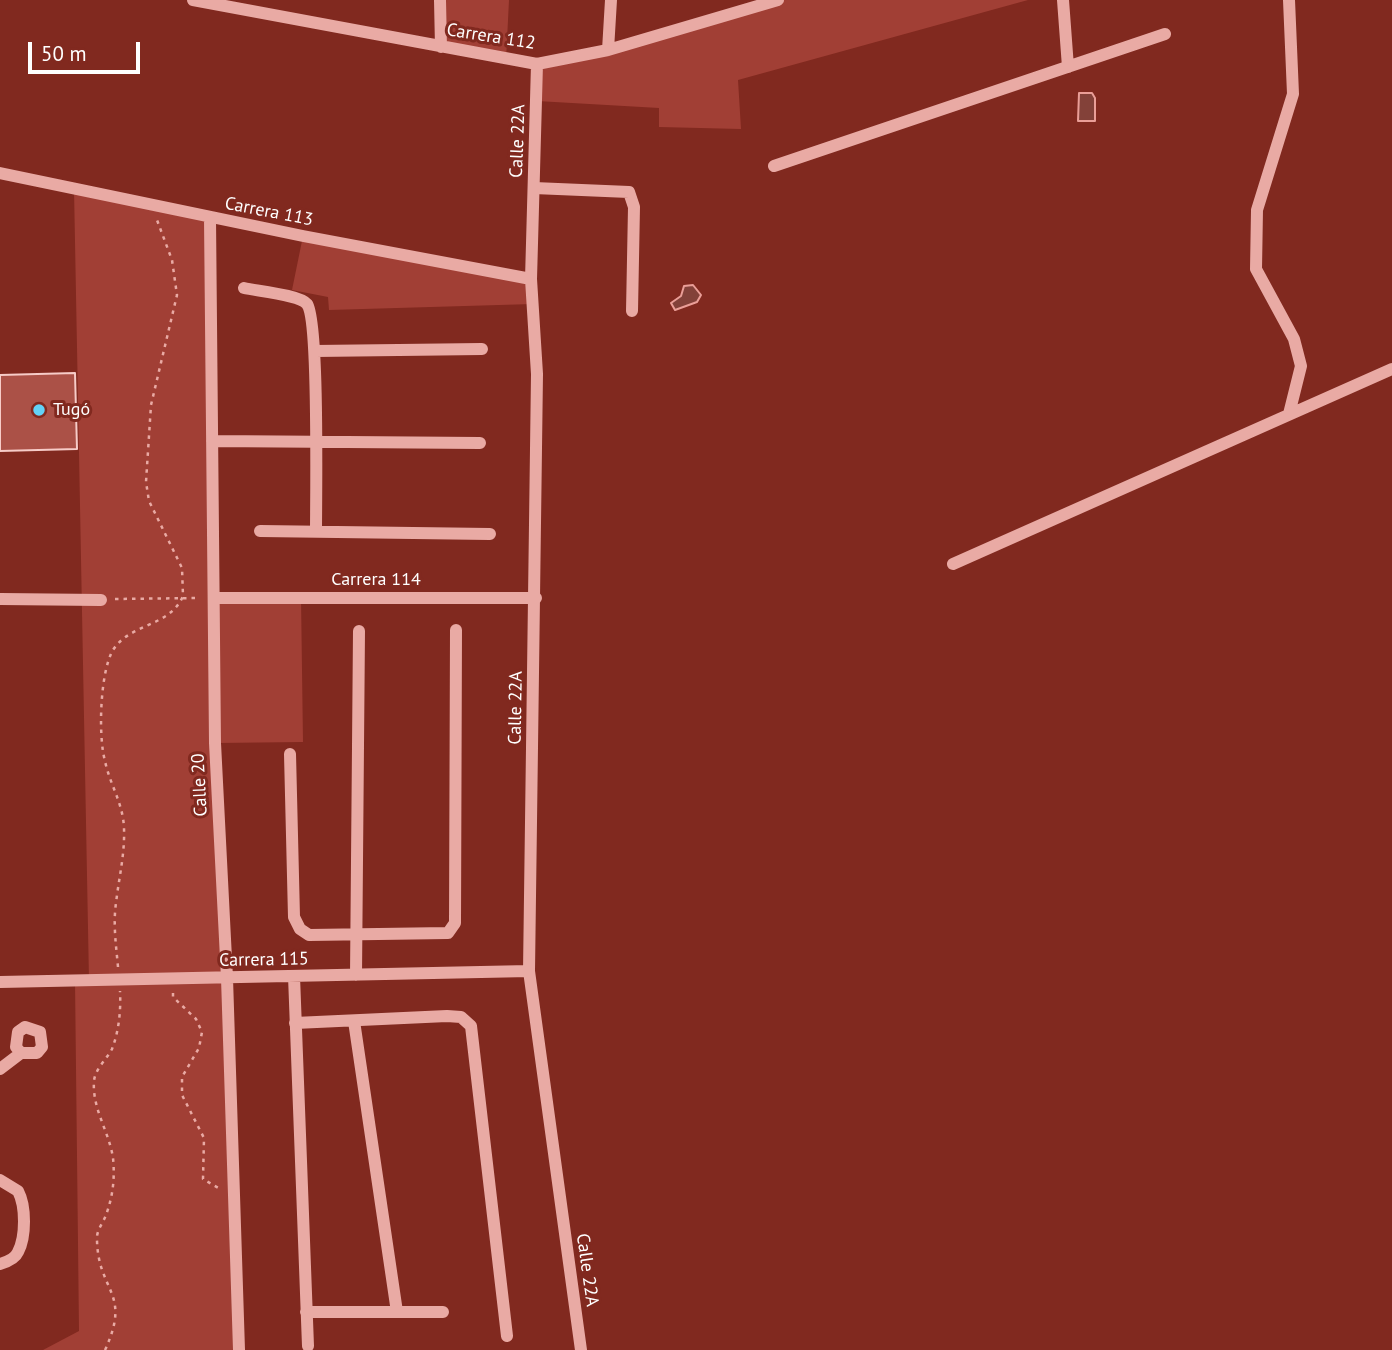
<!DOCTYPE html>
<meta charset="utf-8">
<style>
body{margin:0}
#map{position:relative;width:1392px;height:1350px;overflow:hidden;background:#81291f;font-family:"PT Sans",sans-serif}
canvas{display:block}
.scale{position:absolute;left:28px;top:42px;width:112px;height:32px;box-sizing:border-box;border:4px solid #fff;border-top:0;padding-left:9px;font-size:21px;line-height:24px;white-space:nowrap;color:#fff;-webkit-text-stroke:5px #81291f;paint-order:stroke}
</style>
<div id="map">
<canvas width="1392" height="1350"></canvas>
<div class="scale">50 m</div>
</div>
<script>
const ctx = document.querySelector('canvas').getContext('2d');
ctx.lineJoin = 'round';
function fill(path, color) { ctx.fillStyle = color; ctx.fill(path, 'evenodd'); }
function stroke(path, color, width, dash) { ctx.strokeStyle = color; ctx.lineWidth = width; ctx.lineCap = dash ? 'butt' : 'round'; ctx.setLineDash(dash || []); ctx.stroke(path); }
function drawText(font, color, halo, rows, align = 'center') {
  ctx.font = font + ' "PT Sans",sans-serif'; ctx.lineWidth = 6; ctx.setLineDash([]); ctx.textBaseline = 'middle'; ctx.strokeStyle = halo; ctx.fillStyle = color; for (const [text, x, y, turn = 0] of rows) {
    ctx.save(); ctx.translate(x, y); ctx.rotate((+turn || 0) * Math.PI / 180); ctx.textAlign = isNaN(turn) ? turn : align; if (halo) ctx.strokeText(text, 0, 0); ctx.fillText(text, 0, 0); ctx.restore();
  }
}
fill(new Path2D(`
 M440 0H509L506 60 441 47Z
 M778 0H1028L738 80 741 129 659 127V108L537 101V64Z
 M74 189 210 218 216 597H301L303 742 216 743 239 1350H43L79 1331 75 981H89Z
 M303 236 531 279 533 304 329 310 328 297 292 290Z`), '#a13f35');
const water = new Path2D(`
 M1079 93H1092L1095 98V121H1078Z
 M693 285 701 295 697 302 675 310 671 303 681 296 684 286Z`);
fill(water, '#834139');
stroke(water, '#ea9e97', 2);
const building = new Path2D(`
 M75 373 77 449 0 451V375Z`);
fill(building, '#ab5147');
stroke(building, '#f7ccc8', 2);
stroke(new Path2D(`
 M115 599 199 598
 M118 967C116 945 113 924 116 903 119 877 125 854 124 828 123 803 110 785 105 761 98 736 100 672 113 650 130 623 170 627 183 596L182 568 149 501 146 482 151 405 177 295 172 260 157 220
 M173 993V997L196 1019 202 1032 199 1048 182 1077V1095L204 1138 203 1179 220 1189
 M105 1350C132 1292 98 1292 97 1240 96 1231 103 1223 106 1215 113 1196 115 1178 113 1158 109 1131 92 1109 94 1081 95 1069 107 1059 112 1049 119 1031 121 1010 120 991`), '#e9aaa4', 2.5, [3.5, 5]);
stroke(new Path2D(`
 M193 0 537 64 608 50 778 0
 M440 0 441 47
 M1063 0 1068 67
 M1289 0 1293 94 1257 210 1256 269 1294 339 1301 366 1289 414
 M608 50 611 0
 M537 64 531 279 537 374 529 971 581 1350
 M774 166 1165 34
 M0 173 303 236 531 279
 M534 188 629 192 634 207 632 311
 M210 218 215 743 227 978 239 1350
 M244 288C257 291 300 295 307 304 319 320 316 499 316 531
 M315 351 482 349
 M212 441 480 443
 M260 531 490 534
 M953 564 1392 369
 M216 598H536
 M0 599 101 600
 M290 754 294 917 300 929 309 935 448 933 455 923 456 630
 M356 975 359 631
 M294 976 308 1346
 M0 982 529 971
 M354 1021 397 1312
 M295 1023 447 1016 461 1017 471 1026 507 1336
 M0 1069 21 1053H37L42 1047 40 1032 25 1027 18 1032 16 1047 21 1053
 M0 1180 18 1191C26 1206 26 1237 18 1252 15 1259 7 1262 0 1264
 M306 1312H443`), '#e9aaa4', 12);
for (const [x, y, r, color] of [
 [39,410,7,"#63d2f7"]
]) { const dot = new Path2D(); dot.arc(x, y, r, 0, 2 * Math.PI); ctx.fillStyle = color; ctx.fill(dot); stroke(dot, '#81291f', 2.5); }
drawText('18px', '#fff', '#81291f', [
 ["Carrera 112",491,37,9],
 ["Calle 22A",518,141,-88],
 ["Carrera 113",269,212,11],
 ["Carrera 114",376,580],
 ["Calle 22A",516,708,-89],
 ["Calle 20",200,785,-93],
 ["Carrera 115",264,960,-1],
 ["Calle 22A",587,1270,82]
]);
drawText('18px', '#fff', '#81291f', [
 ["Tugó",53,410]
], 'left');
</script>
